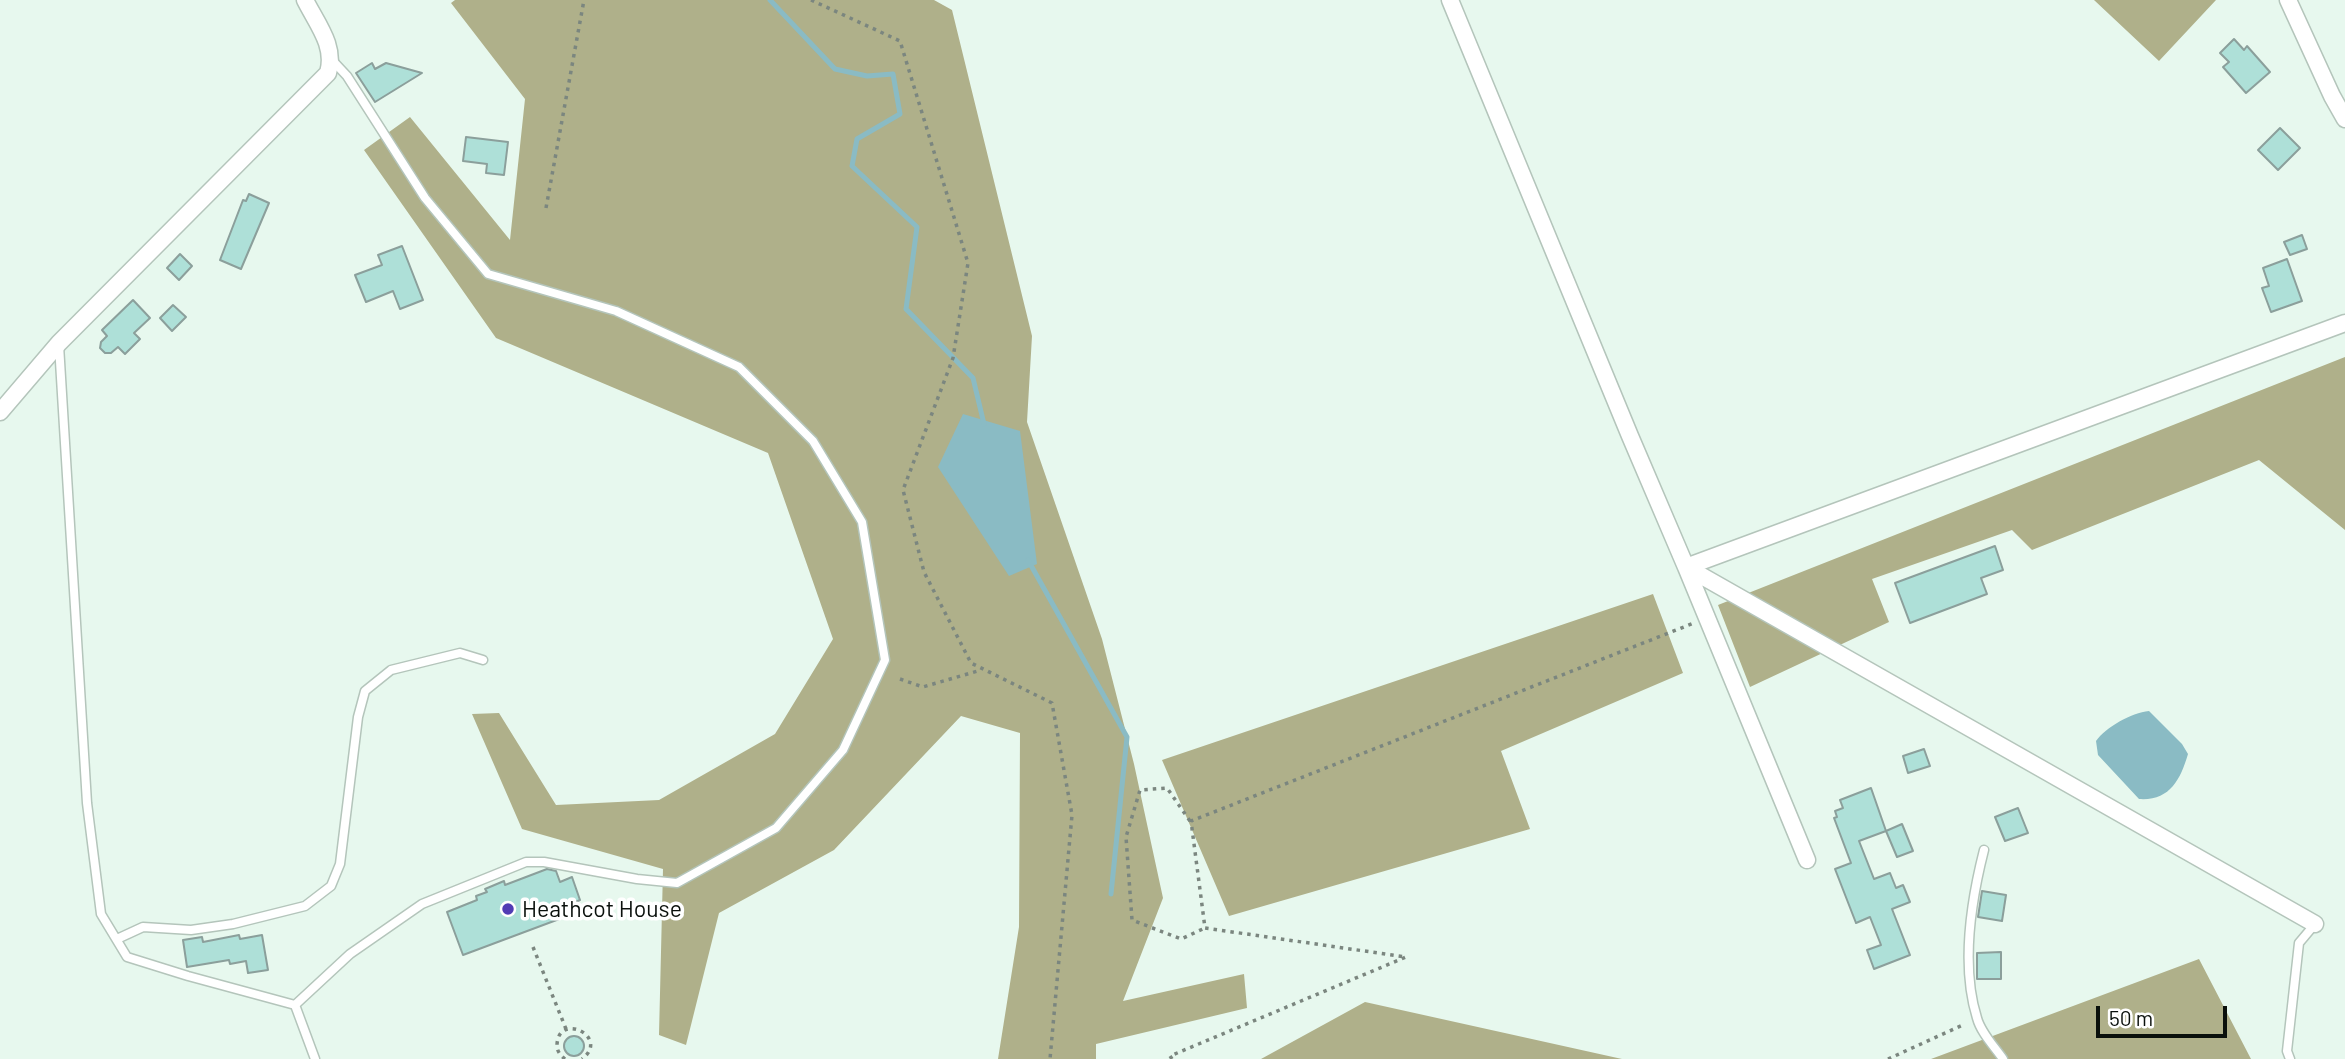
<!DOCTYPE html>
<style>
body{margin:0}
#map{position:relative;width:2345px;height:1059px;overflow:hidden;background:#e7f8ee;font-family:Barlow,sans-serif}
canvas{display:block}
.scale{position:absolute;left:2096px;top:1006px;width:131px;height:32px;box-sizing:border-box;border:4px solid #0a100c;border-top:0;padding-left:9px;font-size:21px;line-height:24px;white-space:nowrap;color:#0a100c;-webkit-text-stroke:5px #fff;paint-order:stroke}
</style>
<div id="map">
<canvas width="2345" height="1059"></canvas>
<div class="scale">50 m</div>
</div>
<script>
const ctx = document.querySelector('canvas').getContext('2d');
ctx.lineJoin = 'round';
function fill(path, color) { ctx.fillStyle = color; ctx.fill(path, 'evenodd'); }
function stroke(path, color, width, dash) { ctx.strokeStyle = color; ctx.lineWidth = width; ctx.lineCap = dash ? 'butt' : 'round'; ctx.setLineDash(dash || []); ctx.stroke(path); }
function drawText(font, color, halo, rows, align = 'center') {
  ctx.font = font + ' Barlow,sans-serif'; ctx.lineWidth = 7; ctx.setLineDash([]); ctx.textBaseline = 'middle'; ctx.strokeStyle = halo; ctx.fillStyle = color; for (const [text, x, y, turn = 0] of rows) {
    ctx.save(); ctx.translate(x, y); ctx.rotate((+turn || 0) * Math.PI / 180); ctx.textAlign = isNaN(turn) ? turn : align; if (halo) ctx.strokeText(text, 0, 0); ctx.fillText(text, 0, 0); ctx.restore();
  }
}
fill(new Path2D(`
 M455 0H934L952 10 1032 336 1027 422 1102 639 1134 764 1163 898 1123 1001 1244 974 1247 1008 1096 1044V1059H998L1019 927 1020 733 961 716 834 850 719 913 686 1045 659 1035 663 869 522 829 472 714 499 713 556 805 659 800 775 734 833 639 768 453 496 338 364 150 410 117 510 240 525 99 451 3Z
 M2094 0H2216L2159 61Z
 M2345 357V530L2259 460 2032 550 2012 530 1872 579 1889 622 1750 687 1718 605Z
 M1653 594 1683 673 1501 751 1530 829 1229 916 1162 760Z
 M2199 959 2251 1059H1931Z
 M1365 1002 1622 1059H1261Z`), '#afb08a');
fill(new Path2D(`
 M963 414 1020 431 1037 564 1009 576 938 467Z
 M2149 711 2182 744 2188 754C2180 781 2169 801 2139 799L2098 755 2096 741C2106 727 2131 713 2149 711Z`), '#8abbc4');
stroke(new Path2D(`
 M770 0 835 69 867 76 893 74 900 114 857 139 852 166 917 227 906 309 973 378 984 424
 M1028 560 1127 737 1111 894`), '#8abbc4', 5);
const building = new Path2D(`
 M2234 39 2244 50 2247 46 2270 72 2246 93 2223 67 2229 62 2220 53Z
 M372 63 375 69 386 63 422 73 375 102 356 73Z
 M2280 128 2300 148 2278 170 2258 150Z
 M466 137 508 142 504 175 486 173 487 164 463 161Z
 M249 194 269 203 241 269 220 260 243 200 246 201Z
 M2302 235 2307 249 2290 255 2284 242Z
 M402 246 423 300 400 309 393 291 366 302 355 275 382 265 378 255Z
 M180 254 192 266 179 280 167 268Z
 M2287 259 2302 301 2271 312 2262 288 2269 286 2263 268Z
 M133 300 150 318 134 333 140 339 125 354 118 347 111 353H105L100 348 101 342 107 336 102 330Z
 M173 305 186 317 172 331 160 318Z
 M1995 546 2003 570 1981 578 1987 594 1910 623 1895 583Z
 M1924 749 1930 766 1908 773 1903 756Z
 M1871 788 1886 831 1902 824 1913 851 1897 857 1886 831 1859 841 1874 879 1890 873 1896 888 1903 885 1910 902 1892 909 1910 955 1874 969 1867 950 1881 945 1870 917 1856 923 1835 869 1851 863 1834 818 1837 817 1835 811 1843 808 1840 800Z
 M2018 808 2028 833 2005 841 1995 817Z
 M547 869 556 871 560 882 572 877 580 900 566 906 562 918 463 955 447 912 477 900 476 896 487 892 485 889 504 881 505 885Z
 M1982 891 2006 895 2002 921 1978 917Z
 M239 935 240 939 262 935 268 970 248 973 246 961 230 964 229 960 187 967 183 940 202 937 203 942Z
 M2001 952V979H1977V953Z
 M564 1046a10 10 0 1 1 20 0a10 10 0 1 1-20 0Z`);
fill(building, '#aee0d8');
stroke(building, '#8b9f9b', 2);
const service = new Path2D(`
 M59 345 87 803 101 914 127 957 188 976 295 1005 350 954 422 904 526 862H544L637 879 677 883 776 828 843 750 885 660 862 522 813 441 739 367 616 311 488 274 425 198 347 76 332 60
 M1984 850C1971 901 1961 967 1977 1018 1981 1033 1994 1046 2003 1059
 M117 939 143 927 191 930 233 924 305 906 331 886 340 864 358 717 365 691 391 670 460 653 483 660
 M295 1005 315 1059
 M2290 1059 2287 1051 2299 943 2315 924`);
const minor = new Path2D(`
 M1450 0 1630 436 1686 567 2345 323
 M2288 0 2332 96 2345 119
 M0 412 59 343 328 73C336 46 317 24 305 0
 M1686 567 2315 924
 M1686 567 1807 860`);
stroke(service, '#b4c5bb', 11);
stroke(minor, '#b4c5bb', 19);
stroke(new Path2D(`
 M811 0 900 41 968 263 953 358 903 490 924 572 971 663 1052 703 1072 815 1050 1059
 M546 208 584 0
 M900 679 923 687 981 670
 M1190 821 1167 788 1140 790 1126 837 1132 920 1181 939 1205 928
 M533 947 566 1029
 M565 1059C560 1055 557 1051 557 1045 558 1011 611 1037 582 1059
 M1172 1059 1170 1056 1406 957 1205 928 1191 821 1694 623
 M1888 1059 1965 1024`), '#7b867f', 3.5, [3.5, 5]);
stroke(service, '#fff', 8);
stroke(minor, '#fff', 16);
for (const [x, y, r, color] of [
 [508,909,7,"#513cb4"]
]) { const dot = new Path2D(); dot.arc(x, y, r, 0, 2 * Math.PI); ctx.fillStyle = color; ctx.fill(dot); stroke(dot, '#fff', 2.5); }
drawText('23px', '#0a100c', '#fff', [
 ["Heathcot House",522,909]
], 'left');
</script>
